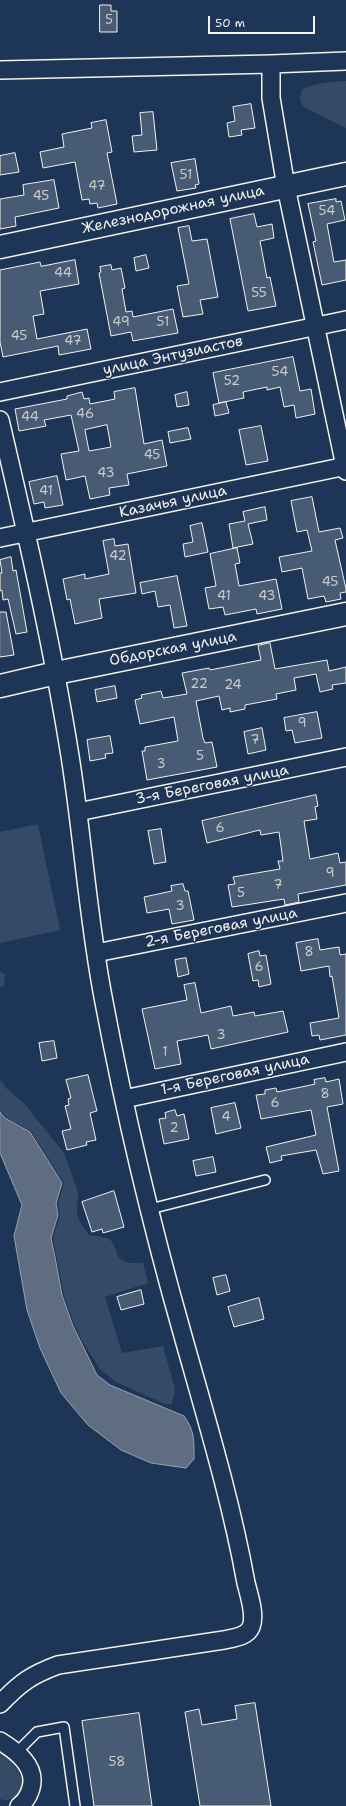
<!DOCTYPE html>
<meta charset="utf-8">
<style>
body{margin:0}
#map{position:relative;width:346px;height:1806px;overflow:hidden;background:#1d3557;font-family:"Shantell Sans",sans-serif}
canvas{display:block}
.scale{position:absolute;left:208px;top:16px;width:107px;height:18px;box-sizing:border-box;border:2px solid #f4f1e8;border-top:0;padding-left:5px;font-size:12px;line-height:14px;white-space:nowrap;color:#f4f1e8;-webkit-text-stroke:3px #1d3557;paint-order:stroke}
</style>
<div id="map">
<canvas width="346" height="1806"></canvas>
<div class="scale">50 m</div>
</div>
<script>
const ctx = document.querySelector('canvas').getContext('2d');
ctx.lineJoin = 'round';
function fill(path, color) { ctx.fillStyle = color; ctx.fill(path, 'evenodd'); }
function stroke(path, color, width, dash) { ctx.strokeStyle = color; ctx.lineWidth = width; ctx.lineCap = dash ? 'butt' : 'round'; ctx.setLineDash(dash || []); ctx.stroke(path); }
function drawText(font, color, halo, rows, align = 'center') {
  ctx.font = font + ' "Shantell Sans",sans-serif'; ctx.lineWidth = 3; ctx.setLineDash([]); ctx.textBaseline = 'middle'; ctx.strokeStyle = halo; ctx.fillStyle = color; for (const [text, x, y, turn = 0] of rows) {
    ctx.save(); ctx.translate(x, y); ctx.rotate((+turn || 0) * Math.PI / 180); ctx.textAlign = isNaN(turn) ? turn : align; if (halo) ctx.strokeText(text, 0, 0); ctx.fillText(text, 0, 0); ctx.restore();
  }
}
fill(new Path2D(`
 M346 81V128L303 107 300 99 302 90C315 82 331 82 346 81Z
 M38 824 60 930 0 943V832Z
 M0 972 5 974 4 986 0 987Z
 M0 1079 7 1089 22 1101 64 1153 78 1192 77 1215 83 1227 89 1235C112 1239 110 1234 119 1258L129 1263H143L148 1283 105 1297 122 1353 163 1346 175 1389 172 1404H165L116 1382 110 1377 100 1369 82 1341 73 1321 64 1295 53 1237 60 1216 58 1203 64 1183 31 1131 7 1118 0 1110Z
 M0 1754C8 1759 18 1767 21 1777 25 1791 14 1804 0 1799Z`), '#354a67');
const water = new Path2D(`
 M0 1112 5 1118 30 1132 62 1183 56 1203 58 1215 51 1238 55 1257 62 1295 73 1326 97 1375 110 1385 184 1416C195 1431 194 1441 194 1459L186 1468 151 1463 121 1450 88 1425 61 1393 40 1348 27 1310 14 1236 22 1205 0 1153Z`);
fill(water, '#5e6d82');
stroke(water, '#9aa2ab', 1);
const building = new Path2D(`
 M100 5H111V11H117V32H100Z
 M251 104 255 128 241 130 242 135 229 137 227 123 235 121 233 107Z
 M153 112 157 150 134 152 132 136 142 135 140 113Z
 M106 120 112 152 107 153 117 204 98 208 97 203 90 204 89 199 82 200 75 162 43 168 40 152 64 147 62 134 92 128 91 123Z
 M15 153 19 172 0 175V156Z
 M195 159 199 184 195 185 196 188 177 191 171 163Z
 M54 180 59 208 15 217 16 226 0 229V199L24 195 23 185Z
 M336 199V202L341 201 345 220 327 224 334 262 346 260V280L322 285 313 242 316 241 308 204Z
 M254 214 257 227 272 224 274 238 260 241 267 278 270 277 276 306 248 311 230 219Z
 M189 226 192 241 207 239 218 297 200 300 203 314 183 317 177 286 189 284 178 228Z
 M146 255 149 268 136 271 134 258Z
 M75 260 79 284 40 291 44 314 33 316 37 339 87 329 91 349 59 355 58 346 3 357 0 342V270L40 262 41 266Z
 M111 265 112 270 121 268 125 288 122 289 126 312 132 311 133 317 173 309 178 333 133 341 131 332 111 336 99 273 101 272 100 267Z
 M293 357 300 391 311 389 315 414 296 418 294 405 284 407 280 387 267 390V387L243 392 244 398 219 403 213 373Z
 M135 388 144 444 162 440 167 466 127 474 129 485 109 488 110 495 90 499 85 476 66 480 61 454 79 451 71 415 44 420 46 426 19 431 15 409 67 399V396L82 392 84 399 89 398 90 404 115 399 114 392ZM107 425 111 447 89 451 85 430Z
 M187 392 189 405 177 407 175 395Z
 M226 402 229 413 215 416 213 405Z
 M261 426 268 461 246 465 239 430Z
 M188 428 191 439 170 443 168 432Z
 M57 476 63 505 45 508 44 502 34 504 29 482Z
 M312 497 319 532 340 528 343 538 335 540 346 589V592L340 593 341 599 326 602 324 596 308 599 302 568 282 572 279 557 312 551 307 530 297 532 291 501Z
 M265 507 267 520 248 524 253 544 233 548 229 524 245 521 243 512Z
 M202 523 208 552 185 557 183 544 193 542 190 526Z
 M114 539 115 546 128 544 136 593 99 599 102 618 75 624 70 599 67 600 63 579 85 574V579L109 574 103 541Z
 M237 548 240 563 235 564 239 586 276 579 282 609 257 614 256 609 225 615 223 607 209 609 205 588 216 586 210 554Z
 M11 557 13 571 16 570 27 632 16 634 8 599 3 600 2 590 0 591V573H2L0 560Z
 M177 576 187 626 174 628 170 605 158 607 155 591 142 594 140 583Z
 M0 612H6L14 655 0 657Z
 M270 643 275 669 327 660 329 671 346 667V683L332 685 333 689 320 692 316 674 294 678 296 690 276 694 277 699 245 705V709L230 712V708L222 710 219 696 196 701 203 738 205 743 212 742 217 767 147 780 142 751H145V747L178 741 174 717 140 724 135 700 142 698 141 695 161 691 163 698 187 694 182 673 209 668 210 670 261 660 258 646Z
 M115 686 117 698 97 702 95 690Z
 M317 712 322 738 295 743 292 730 286 731 284 718Z
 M262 728 266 750 248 754 244 732Z
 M110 736 113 753 105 754 106 758 90 761 87 740Z
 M316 795 318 806 315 807 317 819 304 821 310 859 338 853 340 863 346 862V885L298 894 299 902 285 905 284 899 232 907 228 885 235 884 233 877 280 869 278 861H283L279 832 261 835 260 830 207 843 202 821Z
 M161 829 166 862 154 864 148 831Z
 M183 884 185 891H188L194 920 172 924 169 909 147 913 144 897 172 891 171 886Z
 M318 939 320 950 339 947 340 955 346 954V1035L320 1040 319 1035 312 1036 310 1023 339 1018 332 976 330 977 329 966 301 971 296 943Z
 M259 951 260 956 266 955 271 984 259 987 258 980 253 981 248 954Z
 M186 958 189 974 178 977 175 960Z
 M195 983 201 1013 231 1006 233 1016 254 1012 255 1016 283 1011 288 1032 211 1049 208 1035 177 1041 181 1064 155 1069 142 1009 187 1000 184 985Z
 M54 1041 57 1058 42 1061 39 1043Z
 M88 1075 97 1111 90 1113 96 1140 86 1142 87 1145 67 1150 62 1131 71 1129 65 1106 69 1105 68 1099 71 1098 66 1080Z
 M325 1078 326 1082 339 1079 343 1104 327 1107 339 1171 323 1174 316 1150 281 1156 282 1160 270 1163 266 1147 316 1135 311 1110 261 1119 256 1095 265 1094V1090L276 1088 277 1092 306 1086 315 1084 314 1080Z
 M235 1103 241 1128 216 1134 211 1108Z
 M175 1110 177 1116 184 1114 189 1139 164 1144 159 1119 166 1118 165 1113Z
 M213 1157 216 1172 196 1176 193 1161Z
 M114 1191 124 1227 103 1233 102 1229 92 1232 82 1202Z
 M226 1275 230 1291 217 1295 213 1278Z
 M141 1290 144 1304 121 1310 117 1297Z
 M259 1298 264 1319 234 1327 228 1307Z
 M255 1703 271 1806H200L185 1712 199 1709 202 1725 237 1719 235 1706Z
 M139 1713 152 1806H94L82 1721Z`);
fill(building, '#485b74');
stroke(building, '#f4f1e8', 1);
const lane = new Path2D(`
 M150 1209 265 1180
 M17 1752 37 1732 64 1727 75 1806`);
const street = new Path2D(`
 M271 64V98L286 187 346 471
 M0 70 271 64 346 61
 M0 392 346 320
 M0 420C26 531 52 643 70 756 83 838 88 921 104 1002 125 1114 152 1227 183 1336 206 1418 231 1500 246 1583 249 1595 256 1615 251 1627 247 1637 233 1638 224 1640L58 1665C31 1675 20 1683 0 1704
 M0 538 346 466
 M78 812 346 757
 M96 953 346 903
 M124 1099 346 1052
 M0 1741C16 1751 37 1766 31 1788 29 1795 25 1802 19 1806`);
const secondary = new Path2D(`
 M0 247 346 174
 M0 686 56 673 346 614`);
stroke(lane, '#f4f1e8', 12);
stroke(street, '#f4f1e8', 20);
stroke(secondary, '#f4f1e8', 25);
stroke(lane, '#1d3557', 9);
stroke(street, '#1d3557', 17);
stroke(secondary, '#1d3557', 22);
drawText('13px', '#c9cccb', null, [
 ["5",109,21],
 ["51",186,176],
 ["47",97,187],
 ["45",41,197],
 ["54",327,212],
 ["44",63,274],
 ["55",259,294],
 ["49",121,323],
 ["51",163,323],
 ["45",19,337],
 ["47",73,342],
 ["54",280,373],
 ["52",232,382],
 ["46",85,415],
 ["44",30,418],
 ["45",152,456],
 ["43",106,474],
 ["41",46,492],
 ["42",118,557],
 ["45",330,583],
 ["41",224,597],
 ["43",267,597],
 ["22",199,685],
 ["24",233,686],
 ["9",302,724],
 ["7",255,741],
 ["5",200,757],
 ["3",161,765],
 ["6",220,829],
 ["9",330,874],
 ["7",278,886],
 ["5",241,894],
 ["3",180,907],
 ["8",309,953],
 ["6",259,968],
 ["3",221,1036],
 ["1",165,1053],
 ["8",325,1095],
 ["6",275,1104],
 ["4",226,1118],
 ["2",174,1129],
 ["58",117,1763]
]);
drawText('15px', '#f4f1e8', '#1d3557', [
 ["Железнодорожная улица",173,210,-12],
 ["улица Энтузиастов",173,356,-12],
 ["Казачья улица",173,502,-12],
 ["Обдорская улица",173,649,-11],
 ["3-я Береговая улица",212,785,-11],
 ["2-я Береговая улица",221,928,-11],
 ["1-я Береговая улица",235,1075,-12]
]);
</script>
